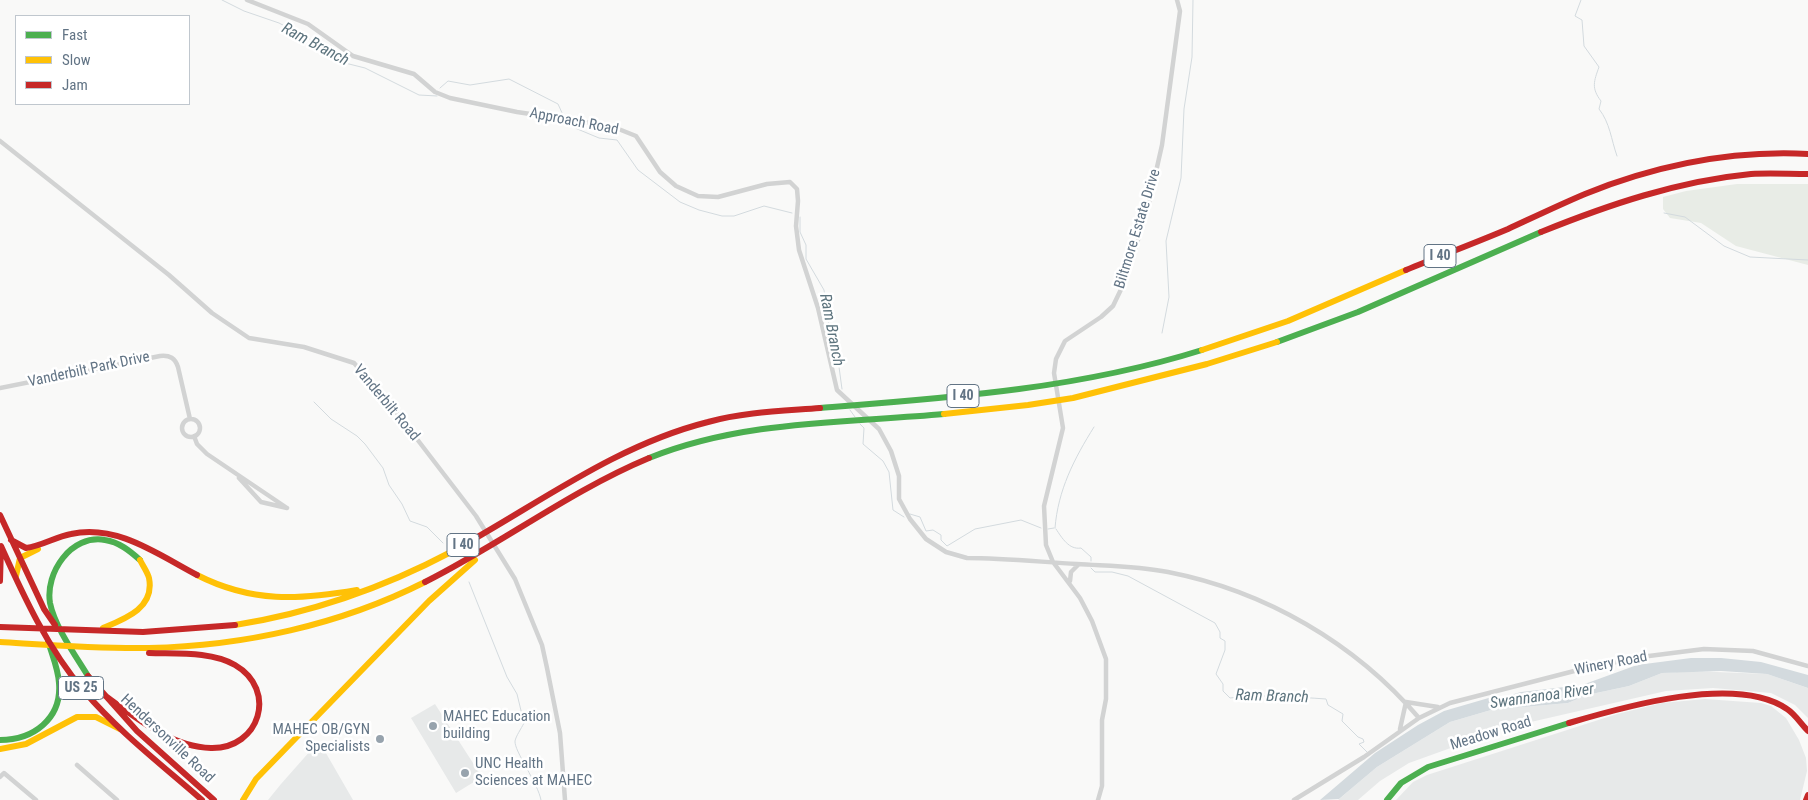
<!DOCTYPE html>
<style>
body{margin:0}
#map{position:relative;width:1808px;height:800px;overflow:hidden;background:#f9f9f8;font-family:"Roboto Condensed",sans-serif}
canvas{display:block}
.legend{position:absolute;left:15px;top:15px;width:175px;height:90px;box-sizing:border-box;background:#fff;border:1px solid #c0c7ce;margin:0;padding:6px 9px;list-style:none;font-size:15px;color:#627485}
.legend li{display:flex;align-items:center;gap:10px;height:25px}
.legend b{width:25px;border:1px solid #c0c7ce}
</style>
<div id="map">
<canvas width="1808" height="800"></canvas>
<ul class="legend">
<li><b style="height:6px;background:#4caf50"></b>Fast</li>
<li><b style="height:6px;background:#ffc107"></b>Slow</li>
<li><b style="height:6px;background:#c62828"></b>Jam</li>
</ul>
</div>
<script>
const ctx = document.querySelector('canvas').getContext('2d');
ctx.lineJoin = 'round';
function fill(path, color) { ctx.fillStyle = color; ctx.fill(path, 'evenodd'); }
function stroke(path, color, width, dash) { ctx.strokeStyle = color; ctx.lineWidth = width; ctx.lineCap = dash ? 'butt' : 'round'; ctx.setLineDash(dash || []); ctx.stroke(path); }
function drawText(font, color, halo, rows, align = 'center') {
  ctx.font = font + ' "Roboto Condensed",sans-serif'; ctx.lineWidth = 5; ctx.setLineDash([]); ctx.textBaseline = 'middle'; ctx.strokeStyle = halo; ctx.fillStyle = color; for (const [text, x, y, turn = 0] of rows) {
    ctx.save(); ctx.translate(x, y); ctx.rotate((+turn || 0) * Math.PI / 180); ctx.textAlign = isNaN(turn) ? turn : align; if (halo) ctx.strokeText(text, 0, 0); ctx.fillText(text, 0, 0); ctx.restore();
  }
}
fill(new Path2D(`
 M1691 671 1767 674 1808 688V718L1795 705 1771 693 1713 688 1666 691 1509 727 1409 763 1380 781 1358 800H1338L1377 767 1450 722 1491 710 1568 703 1587 695 1629 686 1662 673Z
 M1705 699 1761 703 1771 706 1786 718 1799 740 1806 758 1807 771 1800 800H1396L1413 782 1427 775 1617 714 1662 703Z
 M435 704 482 777 456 793 411 718Z
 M319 741 353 800H268L281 784Z`), '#e7e9e9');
fill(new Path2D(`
 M1737 184H1808V265L1736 246 1701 223 1670 218 1663 209V197L1686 191Z`), '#e8ece6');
fill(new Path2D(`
 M1691 658H1721L1761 662 1808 675V688L1767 674 1721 671 1662 673 1629 686 1587 695 1568 703 1491 710 1450 722 1377 767 1339 799 1320 800 1375 753 1418 725 1444 711 1492 697H1504L1521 692 1582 685 1637 665Z`), '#d3dade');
stroke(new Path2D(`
 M222 0 244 11 279 23 325 47 345 63 365 68 419 95 437 96
 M1581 0 1575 16 1582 20 1584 46 1599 67C1594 81 1591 88 1601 101L1599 109C1610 123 1611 139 1617 156
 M440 88 448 81 470 85 509 79 558 104 563 115
 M563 123 599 138 617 140 638 170 680 202 699 210 722 216H734L764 206 792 213
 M1664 213 1685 217 1724 246 1750 257 1808 260
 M800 217V232L806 245V259L824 290 833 356 839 367 842 389
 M1162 333 1169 297 1166 241 1181 178 1184 109 1192 57 1193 0
 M314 402 331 419 357 436 365 444 383 468 389 485 402 504 410 521 427 527 443 543
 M850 410 855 417
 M860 424 864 428 863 444 883 461 889 472 893 510 904 517
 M910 514 920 517 926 531 933 530 941 535V540L947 546 975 529 1021 520 1041 528
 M1055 528C1058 490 1074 459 1094 427
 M1048 529 1054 528
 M1056 529C1062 538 1069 550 1081 548L1091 557V561
 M1091 568 1095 572H1112L1128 576 1215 623 1220 632V638L1225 641V650L1216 674 1223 684V691L1230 698C1256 694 1298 697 1326 699L1328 705 1343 714 1342 721 1358 737 1363 739 1364 742 1359 744 1367 752
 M469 582 507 677 517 694 524 723C521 729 516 736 515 741 514 751 538 783 541 800`), '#d3dade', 1);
stroke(new Path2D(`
 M247 0 308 24 353 56 414 74 435 92 450 98 517 112 611 126 636 136 660 172 676 186 698 196 718 197 767 184 790 182 797 189 798 201 796 226 799 250 818 308 837 390 879 429 891 451 899 476V499L910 519 926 539 946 552 967 558C1004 558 1041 562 1077 564 1108 566 1138 566 1168 572 1265 591 1355 643 1419 718
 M0 141 169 275 212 313 249 338 304 347 354 363 387 400 476 516 515 579 542 645 547 668 560 733 565 800
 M0 388 160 356C170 355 175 358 178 367L190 419
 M182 428a9 9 0 1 1 18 0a9 9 0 1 1-18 0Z
 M194 436 197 444 207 454 287 508
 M239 478 261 502 287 508
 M1070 581 1071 572 1078 565
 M1400 729 1406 702 1438 707
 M77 765 117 800
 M0 777 4 773 36 800
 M1098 800 1102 786V720L1106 699V659L1092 621 1080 598 1053 562 1046 545 1044 506 1063 428 1054 373 1056 359 1065 341 1101 317 1113 306 1126 279 1148 207 1162 145 1180 11 1177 0
 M1294 800 1364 757 1419 718 1450 703 1582 669 1641 657 1704 649 1753 651 1808 666`), '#d2d3d3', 4.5);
stroke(new Path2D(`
 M1277 342 1358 312 1541 232
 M820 408C949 398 1078 389 1202 350
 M649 458C743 420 845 423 944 414
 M91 681C78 659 55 628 50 603 45 573 71 534 105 540 119 542 130 551 140 560
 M0 740C33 740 62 719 59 683 58 668 52 655 48 641
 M1387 800 1401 783 1428 767 1569 723`), '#4caf50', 6);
stroke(new Path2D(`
 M1202 350 1288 321 1406 270
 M944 414 1028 405 1073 398 1207 364 1277 342
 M197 575C252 603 299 600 357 590
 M16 576 20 558 38 549
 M235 625C311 613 383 588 451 552
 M103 628C125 619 155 608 149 578 148 573 143 566 140 560
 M0 642C49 645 99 649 149 648 243 646 340 625 425 582
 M0 749 26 744 77 717H96L120 729
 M243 800 256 779 429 601 475 560`), '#ffc107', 6);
stroke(new Path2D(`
 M1541 232C1608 205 1678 181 1751 174 1769 173 1789 174 1808 174
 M1406 270C1440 256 1475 243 1508 229 1534 217 1559 205 1585 194 1657 165 1731 150 1808 154
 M0 515 44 609 55 625
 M11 540 26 548C42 546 55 537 71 534 117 524 157 554 197 575
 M1 546C24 597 48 649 84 691 119 732 162 765 202 800
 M451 552C536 506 613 446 708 422 744 412 783 411 820 408
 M0 581 1 547
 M425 582C501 544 570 491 649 458
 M0 627 143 632 235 625
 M88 676 137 731 214 800
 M100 692C132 715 170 747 211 748 260 749 278 690 235 665 211 651 176 654 149 653
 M1569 723C1623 707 1736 674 1787 709 1795 714 1801 724 1808 731
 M1806 800 1808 795`), '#c62828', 6);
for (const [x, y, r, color] of [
 [433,726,5,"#97a3ad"],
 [380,739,5,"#97a3ad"],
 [465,773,5,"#97a3ad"]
]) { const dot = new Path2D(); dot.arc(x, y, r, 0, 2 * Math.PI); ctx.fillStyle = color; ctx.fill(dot); stroke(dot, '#fff', 2); }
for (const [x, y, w] of [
 [1440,256,32],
 [963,396,32],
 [463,545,32],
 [81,688,45]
]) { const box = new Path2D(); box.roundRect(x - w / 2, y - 11.5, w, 23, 4); ctx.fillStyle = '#fff'; ctx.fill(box); stroke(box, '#627485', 1); }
drawText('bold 14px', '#627485', null, [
 ["I 40",1440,256],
 ["I 40",963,396],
 ["I 40",463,545],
 ["US 25",81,688]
]);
drawText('15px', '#627485', '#fff', [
 ["Approach Road",574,122,11],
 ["Biltmore Estate Drive",1138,229,-73],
 ["Vanderbilt Park Drive",89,370,-12],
 ["Vanderbilt Road",386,403,50],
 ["Winery Road",1611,664,-11],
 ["Meadow Road",1491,734,-17],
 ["Hendersonville Road",167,739,43]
]);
drawText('15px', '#627485', '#fff', [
 ["MAHEC Education",443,717],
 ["building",443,734],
 ["MAHEC OB/GYN",370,730,"right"],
 ["Specialists",370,747,"right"],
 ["UNC Health",475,764],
 ["Sciences at MAHEC",475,781]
], 'left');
drawText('italic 16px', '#5d747e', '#fff', [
 ["Ram Branch",315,45,28],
 ["Ram Branch",831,330,79],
 ["Ram Branch",1272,697,2],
 ["Swannanoa River",1542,697,-8]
]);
</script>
